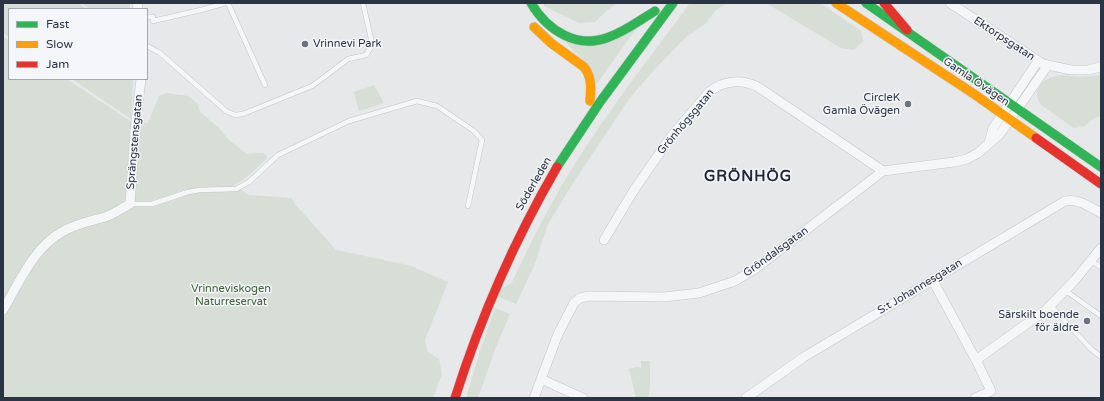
<!DOCTYPE html>
<meta charset="utf-8">
<style>
body{margin:0}
#map{position:relative;width:1104px;height:401px;overflow:hidden;background:#e6e8ea;font-family:"Varela Round",sans-serif}
canvas{display:block}
.frame{position:absolute;inset:0;border:4px solid #2b3445;pointer-events:none}
.legend{position:absolute;left:8px;top:8px;width:140px;height:72px;box-sizing:border-box;background:#f4f6f9;border:1px solid #a4a8b1;margin:0;padding:5px 7px;list-style:none;font-size:12px;color:#2b3445}
.legend li{display:flex;align-items:center;gap:8px;height:20px}
.legend b{width:20px;border:1px solid #a4a8b1}
</style>
<div id="map">
<canvas width="1104" height="401"></canvas>
<div class="frame"></div>
<ul class="legend">
<li><b style="height:5px;background:#30b455"></b>Fast</li>
<li><b style="height:5px;background:#ff9f0a"></b>Slow</li>
<li><b style="height:5px;background:#e5322d"></b>Jam</li>
</ul>
</div>
<script>
const ctx = document.querySelector('canvas').getContext('2d');
ctx.lineJoin = 'round';
function fill(path, color) { ctx.fillStyle = color; ctx.fill(path, 'evenodd'); }
function stroke(path, color, width, dash) { ctx.strokeStyle = color; ctx.lineWidth = width; ctx.lineCap = dash ? 'butt' : 'round'; ctx.setLineDash(dash || []); ctx.stroke(path); }
function drawText(font, color, halo, rows, align = 'center') {
  ctx.font = font + ' "Varela Round",sans-serif'; ctx.lineWidth = 3; ctx.setLineDash([]); ctx.textBaseline = 'middle'; ctx.strokeStyle = halo; ctx.fillStyle = color; for (const [text, x, y, turn = 0] of rows) {
    ctx.save(); ctx.translate(x, y); ctx.rotate((+turn || 0) * Math.PI / 180); ctx.textAlign = isNaN(turn) ? turn : align; if (halo) ctx.strokeText(text, 0, 0); ctx.fillText(text, 0, 0); ctx.restore();
  }
}
fill(new Path2D(`
 M3 3H78L87 9H9V37L3 33Z
 M81 3H130V9H90Z
 M527 3 565 41 637 27 597 84 584 61Z
 M544 3H618L606 11 595 22 579 23 544 6Z
 M690 3H747H728L716 10 705 24 685 38 654 70 629 99 573 183 548 224 534 266 516 304 497 296 503 288 512 282C525 256 537 229 552 203 591 132 642 68 690 3Z
 M766 3H820L861 31 863 41 854 50 841 48Z
 M3 36 9 40V79H67L130 121 148 123 159 96 167 93 188 96 197 103 200 112 218 127 229 140 247 154 263 153 268 157 254 171 243 180 234 185 249 195 292 198 294 203 336 250 408 265 448 282 425 340 427 351 439 359 442 374 433 398H3Z
 M1060 75 1081 77 1101 75V116L1094 118 1084 127 1080 126 1074 128 1041 105C1030 88 1044 78 1060 75Z
 M72 79H133L131 119Z
 M374 85 384 103 359 111 354 92Z
 M495 308 510 314 496 347 478 398H466L480 351Z
 M641 361H650V389L648 398H636L629 369 637 367 641 368Z`), '#d6ded6');
const lane = new Path2D(`
 M228 3 265 85
 M147 17H153
 M153 21 201 10 226 3
 M147 46 160 53 226 111 235 115 243 114 312 86 327 75 348 59 366 55 371 47V39L363 3
 M130 204H152L188 192 200 190 236 189 249 182 278 155 349 121 417 101 437 106 474 131 482 140 468 206
 M1091 261 1101 267
 M1066 291 1101 316
 M1051 306 1091 349 1101 357`);
const street = new Path2D(`
 M137 3 138 9
 M950 3 1043 64 1071 70H1088L1101 67
 M989 143 993 128 1038 61
 M604 240 634 190 670 138 709 92C724 80 742 79 758 87L883 171
 M932 279 976 360
 M3 310C19 283 34 247 62 232 75 224 91 221 105 217 114 214 122 208 130 204L135 130 141 79
 M541 379 583 398
 M534 398 558 334 574 303 580 298 589 296 664 297 699 293 735 281 755 269 883 171 954 162 967 159 978 153 1000 134 1048 65
 M746 398 804 357 1065 201C1078 198 1090 207 1101 213
 M975 398 991 391 976 360 1046 310 1075 280 1101 248`);
const fast = new Path2D(`
 M531 3C547 30 577 50 609 37 626 31 640 20 655 11
 M866 3 1101 167
 M557 167 600 102 673 3`);
const slow = new Path2D(`
 M836 3 974 94 1036 138
 M534 27 551 43 584 67C592 77 591 89 590 101`);
const jam = new Path2D(`
 M884 3 907 30
 M1036 138 1101 184
 M455 398C481 316 514 241 557 167`);
stroke(lane, '#c4c6c8', 5.5);
stroke(street, '#c4c6c8', 10);
stroke(fast, '#c4c6c8', 10);
stroke(slow, '#c4c6c8', 10);
stroke(jam, '#c4c6c8', 10);
stroke(lane, '#f5f6f7', 4.5);
stroke(street, '#f5f6f7', 9);
stroke(fast, '#30b455', 9);
stroke(slow, '#ff9f0a', 9);
stroke(jam, '#e5322d', 9);
for (const [x, y, r, color] of [
 [305,44,4,"#6c737f"],
 [908,104,4,"#6c737f"],
 [1087,321,4,"#6c737f"]
]) { const dot = new Path2D(); dot.arc(x, y, r, 0, 2 * Math.PI); ctx.fillStyle = color; ctx.fill(dot); stroke(dot, '#f4f6f9', 1.5); }
drawText('11px', '#2b3445', '#f4f6f9', [
 ["Ektorpsgatan",1004,39,33],
 ["Gamla Övägen",976,82,34],
 ["Grönhögsgatan",686,122,-50],
 ["Sprängstensgatan",135,142,-85],
 ["Söderleden",534,184,-60],
 ["Gröndalsgatan",776,252,-36],
 ["S:t Johannesgatan",920,287,-31]
]);
drawText('11px', '#2b3445', '#f4f6f9', [
 ["Vrinnevi Park",313,44,"left"],
 ["CircleK",900,98],
 ["Gamla Övägen",900,111],
 ["Särskilt boende",1079,315],
 ["för äldre",1079,328]
], 'right');
drawText('11px', '#3f6138', '#f4f6f9', [
 ["Vrinneviskogen",231,289],
 ["Naturreservat",231,302]
]);
ctx.letterSpacing = '1px';
drawText('bold 15px', '#1d2536', '#f4f6f9', [
 ["GRÖNHÖG",748,177]
]);
ctx.letterSpacing = '0px';
</script>
